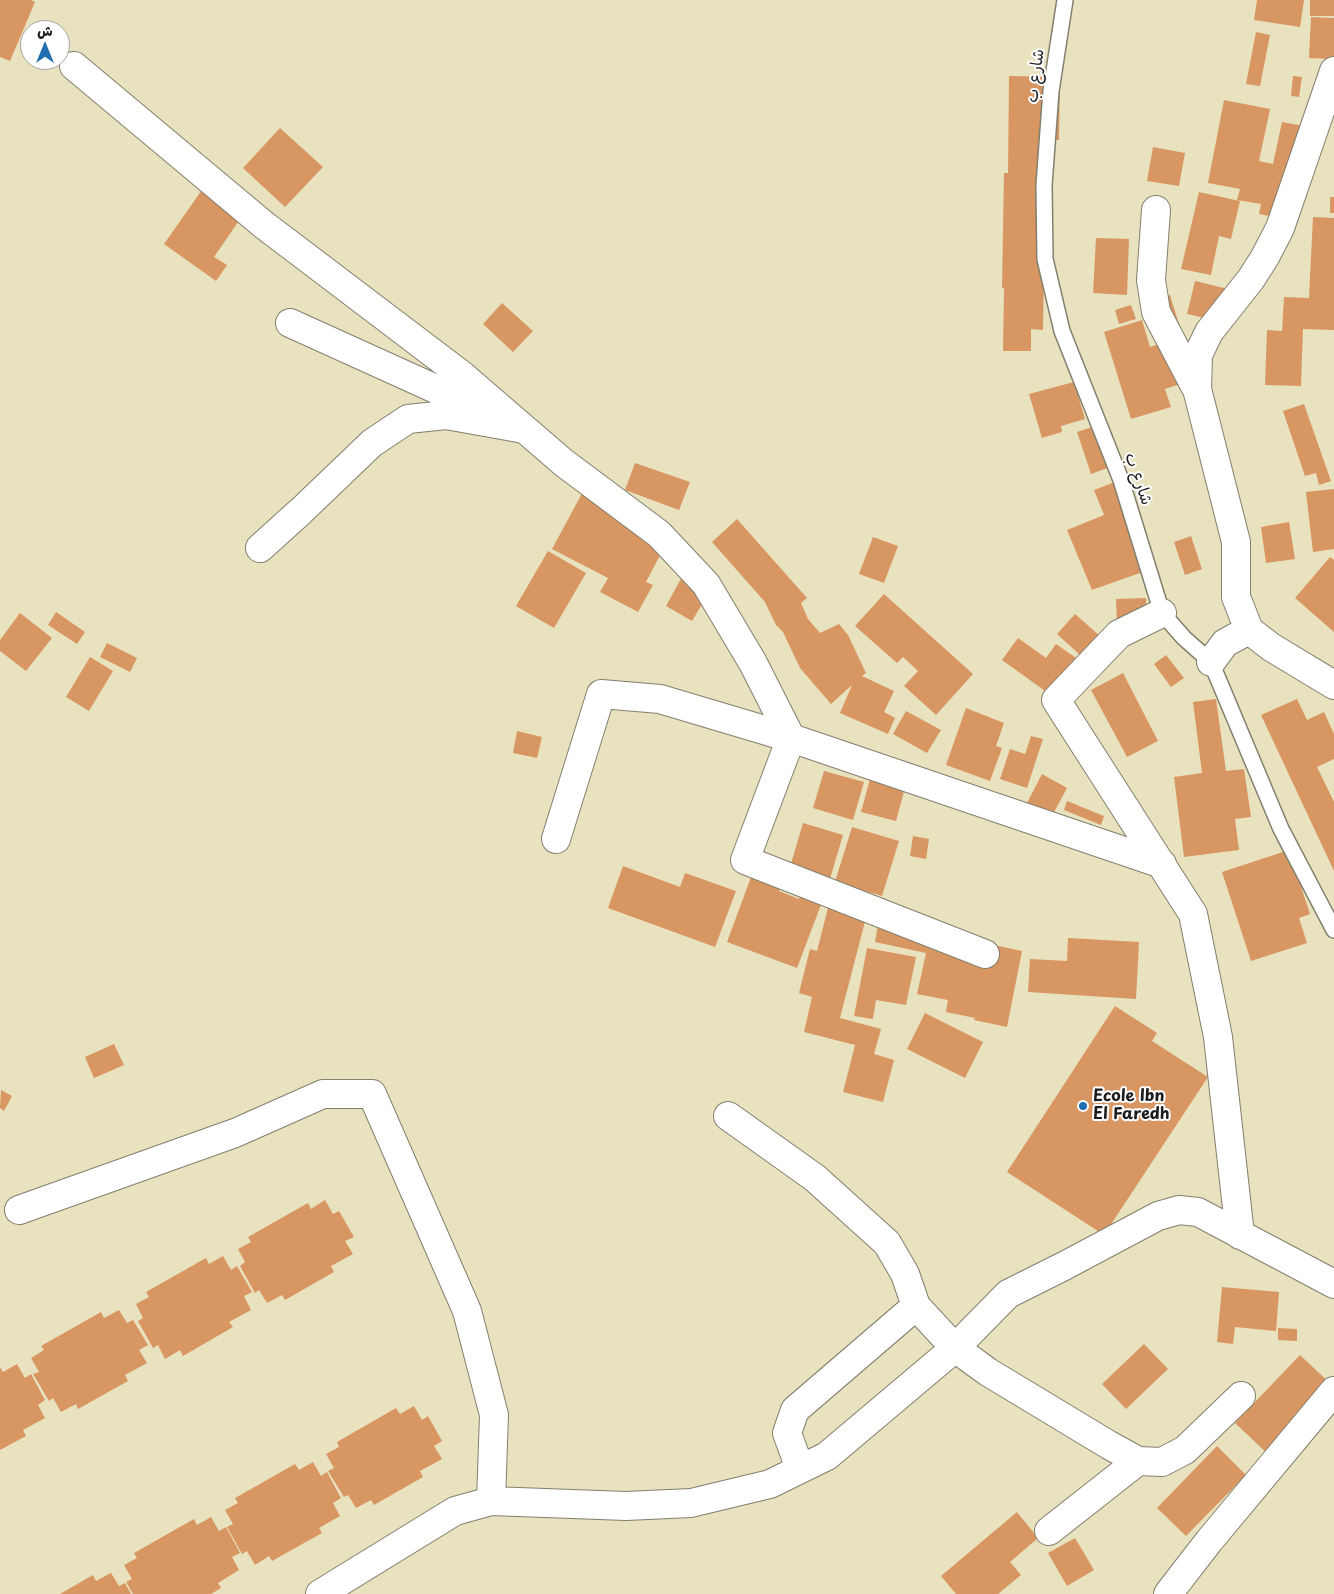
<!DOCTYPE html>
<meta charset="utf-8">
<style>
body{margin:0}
#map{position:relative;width:1334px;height:1594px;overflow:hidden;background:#e9e2bf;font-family:"Playpen Sans","Playpen Sans Arabic",sans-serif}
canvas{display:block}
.north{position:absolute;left:20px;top:20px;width:50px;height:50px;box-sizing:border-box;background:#fff;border:1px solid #a4a4a4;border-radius:50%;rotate:0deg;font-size:14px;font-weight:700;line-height:20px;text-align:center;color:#1c1c1c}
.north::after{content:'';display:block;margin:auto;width:18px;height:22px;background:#1f6fb2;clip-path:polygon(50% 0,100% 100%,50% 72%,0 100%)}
</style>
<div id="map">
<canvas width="1334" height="1594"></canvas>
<div class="north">ش</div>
</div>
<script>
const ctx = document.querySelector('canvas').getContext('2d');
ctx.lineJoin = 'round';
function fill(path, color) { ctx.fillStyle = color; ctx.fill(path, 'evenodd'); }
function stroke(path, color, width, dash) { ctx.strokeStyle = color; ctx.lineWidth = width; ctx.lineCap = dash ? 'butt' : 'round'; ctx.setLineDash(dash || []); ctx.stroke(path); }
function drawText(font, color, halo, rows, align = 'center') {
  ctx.font = font + ' "Playpen Sans","Playpen Sans Arabic",sans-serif'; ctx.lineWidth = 4; ctx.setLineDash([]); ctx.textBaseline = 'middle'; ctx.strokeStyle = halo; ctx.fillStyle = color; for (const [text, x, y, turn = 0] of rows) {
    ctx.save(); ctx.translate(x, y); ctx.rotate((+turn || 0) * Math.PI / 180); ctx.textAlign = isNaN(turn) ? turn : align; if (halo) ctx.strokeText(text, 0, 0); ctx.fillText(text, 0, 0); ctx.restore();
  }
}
fill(new Path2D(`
 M0 0H31L35 2 10 61 0 57Z
 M1257 0H1304L1300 27 1254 20Z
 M1310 0H1334V16H1310Z
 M1311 17 1334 18V59L1309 58Z
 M1256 32 1270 35 1260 86 1246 84Z
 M1009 76 1060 77 1059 140H1046L1043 330 1031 329V351H1003L1004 288H1002L1004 173H1008Z
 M1293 76 1302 77 1299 97 1291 96Z
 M1224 100 1270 109 1259 161 1273 164 1282 122 1315 128 1275 217 1259 214 1261 204 1237 200 1240 189 1208 183Z
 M280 128 323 167 285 207 243 168Z
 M1153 147 1185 153 1179 186 1147 181Z
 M204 187 243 215 214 257 227 265 216 281 164 244Z
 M1199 192 1240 201 1231 239 1219 236 1211 275 1181 269Z
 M1330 197H1334V213H1330Z
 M1313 217 1334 218V330L1303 329 1301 386 1265 385 1267 330 1282 331 1284 297 1309 298Z
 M1096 238 1129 239 1127 295 1093 293Z
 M1195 281 1241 292 1232 328 1208 321 1209 319 1187 314Z
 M1170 295 1196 379 1165 389 1171 407 1131 419 1104 332 1142 320 1150 347 1168 341 1155 299Z
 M502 303 533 331 513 352 483 324Z
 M1131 305 1136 319 1119 324 1115 310Z
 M1074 382 1085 419 1061 426 1062 432 1042 438 1029 394Z
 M1304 404 1331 481 1319 485 1316 473 1305 476 1283 411Z
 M1098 425 1113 466 1091 474 1077 432Z
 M635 463 690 482 679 510 625 490Z
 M1120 480 1151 569 1092 590 1067 530 1104 515 1094 490Z
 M586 486 668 540 646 582 653 585 638 612 600 592 608 578 552 549Z
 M1334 489V549L1313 552 1306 492Z
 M737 519 807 598 801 603 808 619 820 633 839 624 848 635 866 673 862 676 894 691 884 712 895 718 888 734 840 713 852 685 831 704 800 668 783 632 776 625 765 602 712 542Z
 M1289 522 1295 559 1266 563 1261 527Z
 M1191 536 1202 569 1185 575 1174 542Z
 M873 537 898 546 884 583 859 574Z
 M548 551 586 573 554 628 516 606Z
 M1330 557 1334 560V632L1295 598Z
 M683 575 710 591 692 621 666 606Z
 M884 594 973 674 936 715 904 686 918 671 903 657 897 663 855 626Z
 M1146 598 1147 622 1117 623 1116 599Z
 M56 612 85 632 77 644 48 625Z
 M20 613 52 638 26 671 0 651V640Z
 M1075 614 1109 644 1090 664 1057 634Z
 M1018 638 1046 658 1056 644 1089 667 1063 704 1002 660Z
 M107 643 137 658 130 672 100 657Z
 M1166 655 1184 678 1171 687 1154 664Z
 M90 657 113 671 89 711 66 697Z
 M1123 673 1158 741 1127 757 1091 690Z
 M1216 699 1226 771 1244 769 1251 817 1235 819 1239 850 1184 857 1174 777 1202 773 1193 702Z
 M1297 699 1307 720 1324 712 1334 734V759L1317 767 1334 802V871L1261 715Z
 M966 708 1004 723 996 746 1002 748 990 781 946 765Z
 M906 711 941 730 927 753 893 734Z
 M517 731 542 737 537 758 513 753Z
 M1031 736 1043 739 1027 788 1000 779 1010 749 1025 754Z
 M824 771 864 782 853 820 813 808Z
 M1042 774 1067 788 1052 816 1027 803Z
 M870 779 905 788 896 821 861 812Z
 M1067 801 1104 816 1101 825 1064 810Z
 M803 823 843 835 830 879 790 867Z
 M852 827 899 841 882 896 835 882Z
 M913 836 929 839 926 859 910 856Z
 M1289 850 1310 914 1299 918 1307 943 1251 961 1222 872Z
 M623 866 680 887 685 873 736 891 715 947 608 908Z
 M754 869 783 879 779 891 799 899 802 889 824 897 797 968 727 942Z
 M831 896 869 906 840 1018 881 1029 874 1054 894 1060 883 1102 843 1092 855 1045 804 1032 812 997 799 993 810 949 817 951Z
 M878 924 903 926 1022 951 1007 1027 974 1020 975 1018 946 1012 948 1000 917 994 926 953 875 942Z
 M1068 938 1139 942 1136 999 1028 992 1030 959 1067 961Z
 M867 948 916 957 906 1005 876 1000 873 1019 854 1016Z
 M1115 1006 1157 1033 1152 1041 1208 1077 1104 1235 1007 1172Z
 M925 1013 983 1042 965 1078 907 1049Z
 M114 1044 124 1065 94 1078 85 1057Z
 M1 1090 12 1096 4 1111 0 1108Z
 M325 1200 333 1214 339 1211 354 1237 345 1241 353 1254 331 1266 334 1272 285 1300 282 1295 267 1303 259 1290 255 1293 240 1266 245 1262 238 1249 251 1242 248 1237 308 1203 311 1209Z
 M223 1256 231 1270 237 1266 252 1292 244 1296 251 1310 229 1322 233 1327 183 1356 180 1350 165 1359 158 1345 153 1348 138 1321 143 1318 136 1304 149 1297 146 1292 206 1258 209 1264Z
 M1222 1287 1279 1292 1276 1331 1235 1327 1233 1344 1217 1342Z
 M119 1310 127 1323 133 1320 148 1345 139 1350 147 1363 125 1375 128 1381 78 1409 76 1404 61 1412 53 1398 49 1401 33 1374 39 1372 31 1358 44 1350 41 1346 101 1312 104 1318Z
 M1278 1328 1297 1329V1341L1278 1340Z
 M1144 1344 1168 1369 1126 1409 1102 1384Z
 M1300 1355 1334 1387 1270 1456 1235 1423Z
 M17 1364 25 1378 31 1374 45 1400 38 1405 45 1418 23 1430 26 1436 0 1450V1367L3 1372Z
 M414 1406 422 1420 428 1416 442 1441 434 1446 442 1459 420 1471 423 1477 374 1505 371 1500 356 1508 348 1495 344 1497 328 1471 334 1468 326 1454 339 1447 337 1442 396 1408 400 1414Z
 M1217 1446 1246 1475 1186 1536 1157 1508Z
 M313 1462 321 1476 327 1472 341 1498 333 1503 340 1516 319 1528 322 1533 272 1561 269 1556 255 1565 247 1551 242 1554 227 1527 233 1524 225 1510 238 1503 235 1498 295 1464 299 1470Z
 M1017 1512 1038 1538 1010 1562 1021 1575 998 1594H956L941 1576Z
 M211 1517 219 1531 226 1527 240 1553 232 1557 239 1570 218 1583 221 1588 211 1594H133L126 1582 132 1579 124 1565 137 1558 134 1553 194 1519 197 1525Z
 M1075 1538 1094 1570 1067 1586 1048 1553Z
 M111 1573 119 1586 125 1583 131 1594H60L93 1575 96 1581Z`), '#d89662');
const service = new Path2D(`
 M1065 0 1051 91 1044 185 1045 259 1062 331 1121 480 1162 613 1184 638 1211 662 1281 829 1334 930`);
const minor = new Path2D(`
 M74 66 264 225 463 376 564 463 659 534 706 584 753 663 791 738 745 860 985 954
 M1334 71 1280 228 1265 257 1251 279 1209 332 1198 355 1197 389 1236 542V597L1249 630 1271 647 1334 685
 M1156 210 1151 280 1156 312 1196 388
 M260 548 301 511 372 443 408 419 446 415 524 429 290 323
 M1162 613 1119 634 1056 700 1193 914 1218 1037 1240 1235
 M1211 662 1225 643 1249 630
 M556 839 601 694 660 699 791 738 1162 864
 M728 1116 815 1178 887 1243 905 1274 916 1306 955 1348 988 1372 1109 1445 1138 1461 1162 1462 1185 1450 1241 1396
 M19 1210 235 1133 323 1094H372L467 1311 494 1415 491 1501
 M800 1469 787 1433 795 1410 916 1306
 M1049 1531 1138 1461
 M320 1594 455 1511 491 1501 626 1506 691 1503 770 1484 827 1456 955 1348 1008 1294 1064 1266 1158 1216 1179 1210 1198 1212 1334 1284`);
const secondary = new Path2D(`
 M1168 1594 1209 1541 1334 1391`);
stroke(service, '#827f6e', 18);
stroke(minor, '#827f6e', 30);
stroke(secondary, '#827f6e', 30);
stroke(service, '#fff', 15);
stroke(minor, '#fff', 28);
stroke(secondary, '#fff', 28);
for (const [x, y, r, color] of [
 [1083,1106,5,"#1f6fb2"]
]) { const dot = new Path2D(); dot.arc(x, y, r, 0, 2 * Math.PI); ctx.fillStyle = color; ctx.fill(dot); stroke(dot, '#fff', 2); }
drawText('16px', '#1c1c1c', '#fff', [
 ["شارع ب",1036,76,-83],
 ["شارع ب",1138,479,71]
]);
drawText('bold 16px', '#1c1c1c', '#fff', [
 ["Ecole Ibn",1093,1097],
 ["El Faredh",1093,1115]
], 'left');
</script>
